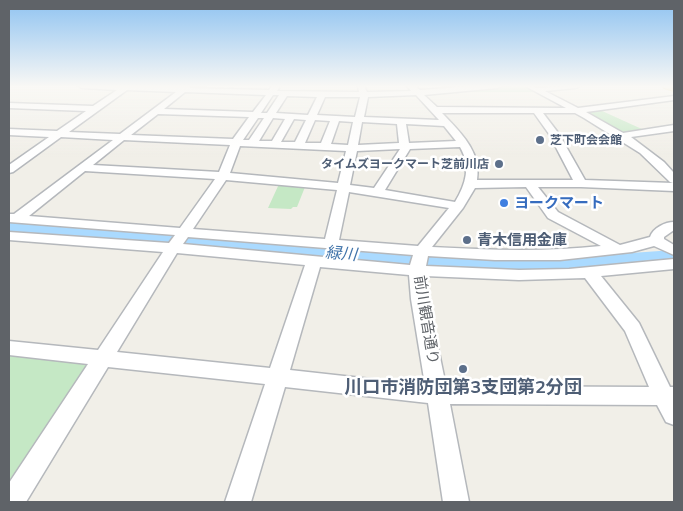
<!DOCTYPE html>
<meta charset="utf-8">
<style>
body{margin:0}
#map{position:relative;width:683px;height:511px;overflow:hidden;background:#f1efe8;font-family:Mulish,sans-serif}
canvas{display:block}
.frame{position:absolute;inset:0;border:10px solid #5f6368;pointer-events:none}
</style>
<div id="map">
<canvas width="683" height="511"></canvas>
<div class="frame"></div>
</div>
<script>
const ctx = document.querySelector('canvas').getContext('2d');
ctx.lineJoin = 'round';
function fill(path, color) { ctx.fillStyle = color; ctx.fill(path, 'evenodd'); }
function stroke(path, color, width, dash) { ctx.strokeStyle = color; ctx.lineWidth = width; ctx.lineCap = dash ? 'butt' : 'round'; ctx.setLineDash(dash || []); ctx.stroke(path); }
function drawText(font, color, halo, rows, align = 'center') {
  ctx.font = font + ' Mulish,"Noto Sans JP",sans-serif'; ctx.lineWidth = 5; ctx.setLineDash([]); ctx.textBaseline = 'middle'; ctx.strokeStyle = halo; ctx.fillStyle = color; for (const [text, x, y, turn = 0] of rows) {
    ctx.save(); ctx.translate(x, y); ctx.rotate((+turn || 0) * Math.PI / 180); ctx.textAlign = isNaN(turn) ? turn : align; if (halo) ctx.strokeText(text, 0, 0); ctx.fillText(text, 0, 0); ctx.restore();
  }
}
fill(new Path2D(`
 M513 86H526L537 92H471L470 90Z
 M600 110 644 130H645L624 134 582 112Z
 M279 184 305 187 297 207H293L291 209 268 208Z
 M9 352 84 360 87 368 9 489Z`), '#c5e8c5');
fill(new Path2D(`
 M9 219 429 254 524 258 588 256 674 250V264L588 272 524 274 429 270 9 233Z`), '#aadaff');
const minor = new Path2D(`
 M78 86H190V88L269 90 272 86H280L277 91 359 92 358 86H364L367 92 411 91 407 86H415L420 90 473 86H501L497 88 424 95 437 107 566 108 525 86 538 88 580 86 576 88 545 91 578 108 674 96V100L586 112 623 133 674 125V131L631 137 664 162 674 173V191L581 187H538L558 212 620 245 650 237C653 228 665 222 674 222V230L664 237V239L674 245V255L654 246 632 252 560 260H495L428 256 426 266 519 270 569 269 674 259V269L601 276 639 323 670 387H674V425L666 422 657 405 450 404 469 502H443L428 403 285 387 251 502H225L265 384 108 367 26 502H9V483L88 364 9 355V341L98 350 163 252 9 240V232L169 243 175 235 9 222V214H14L113 140 61 137 13 172 9 173V165L49 137 9 135V129L57 131 86 111 9 108V103L93 106 117 90 82 88ZM127 90 176 92 120 134 69 132ZM185 92 266 95 253 112 164 109ZM273 95H279L267 113H261ZM416 95 439 120 364 117 368 97ZM287 96 317 97 308 115 276 113ZM325 97H360L355 117 317 115ZM442 113H534L549 134 573 180H477C482 152 460 132 442 113ZM543 113H575L584 118 640 153 670 182 673 183 585 180 559 134ZM158 114 249 117 233 139 131 135ZM258 118H264L249 140H243ZM273 118 285 119 272 141H259ZM294 119 306 120 295 142H281ZM315 120 330 121 321 143H305ZM339 121 353 122 348 145 331 144ZM362 122 397 124 399 143 358 145ZM406 124 444 126 456 141 409 143ZM124 140 230 145 219 172 93 165ZM240 146 346 151 338 183 230 173ZM460 147C471 166 466 184 455 202L385 190 410 149ZM400 149 374 188 350 185 357 151ZM85 171 215 179 180 228 29 216ZM226 180 337 190 325 239 193 229ZM526 187 548 218 601 246C545 252 489 250 432 247L463 208 475 188ZM349 192 449 208 418 246 339 240ZM188 237 413 255 410 265 183 244ZM177 253 305 265 270 368 117 352ZM320 267 409 275 411 299 425 385 290 370ZM425 276 519 280 585 278 625 331 649 387 446 386 428 299Z`);
const major = new Path2D(`
 M662 86H674V91L664 88Z`);
stroke(minor, '#b5b8bc', 3);
stroke(major, '#f2c960', 2);
fill(minor, '#fff');
fill(major, '#fff2af');
const sky = ctx.createLinearGradient(0, 0, 0, 157);
sky.addColorStop(0, '#8fc3f1');
sky.addColorStop(0.55, '#f9f8f5');
sky.addColorStop(1, '#f9f8f500');
ctx.fillStyle = sky;
ctx.fillRect(0, 0, 683, 157);
for (const [x, y, r, color] of [
 [540,140,5,"#5c6f8a"],
 [499,164,5,"#5c6f8a"],
 [504,203,5,"#3f7fe0"],
 [467,240,5,"#5c6f8a"],
 [463,369,5,"#5c6f8a"]
]) { const dot = new Path2D(); dot.arc(x, y, r, 0, 2 * Math.PI); ctx.fillStyle = color; ctx.fill(dot); stroke(dot, '#fff', 2); }
drawText('bold 12px', '#4e5e75', '#fff', [
 ["芝下町会会館",550,140],
 ["タイムズヨークマート芝前川店",489,164,"right"]
], 'left');
drawText('bold 15px', '#366cbe', '#fff', [
 ["ヨークマート",514,203]
], 'left');
drawText('bold 15px', '#4e5e75', '#fff', [
 ["青木信用金庫",477,240]
], 'left');
drawText('15px', '#5f6368', '#fff', [
 ["前川観音通り",426,320,81]
]);
drawText('italic 16px', '#4174aa', '#fff', [
 ["緑川",341,254,5]
]);
drawText('bold 18px', '#4e5e75', '#fff', [
 ["川口市消防団第3支団第2分団",463,388]
]);
</script>
